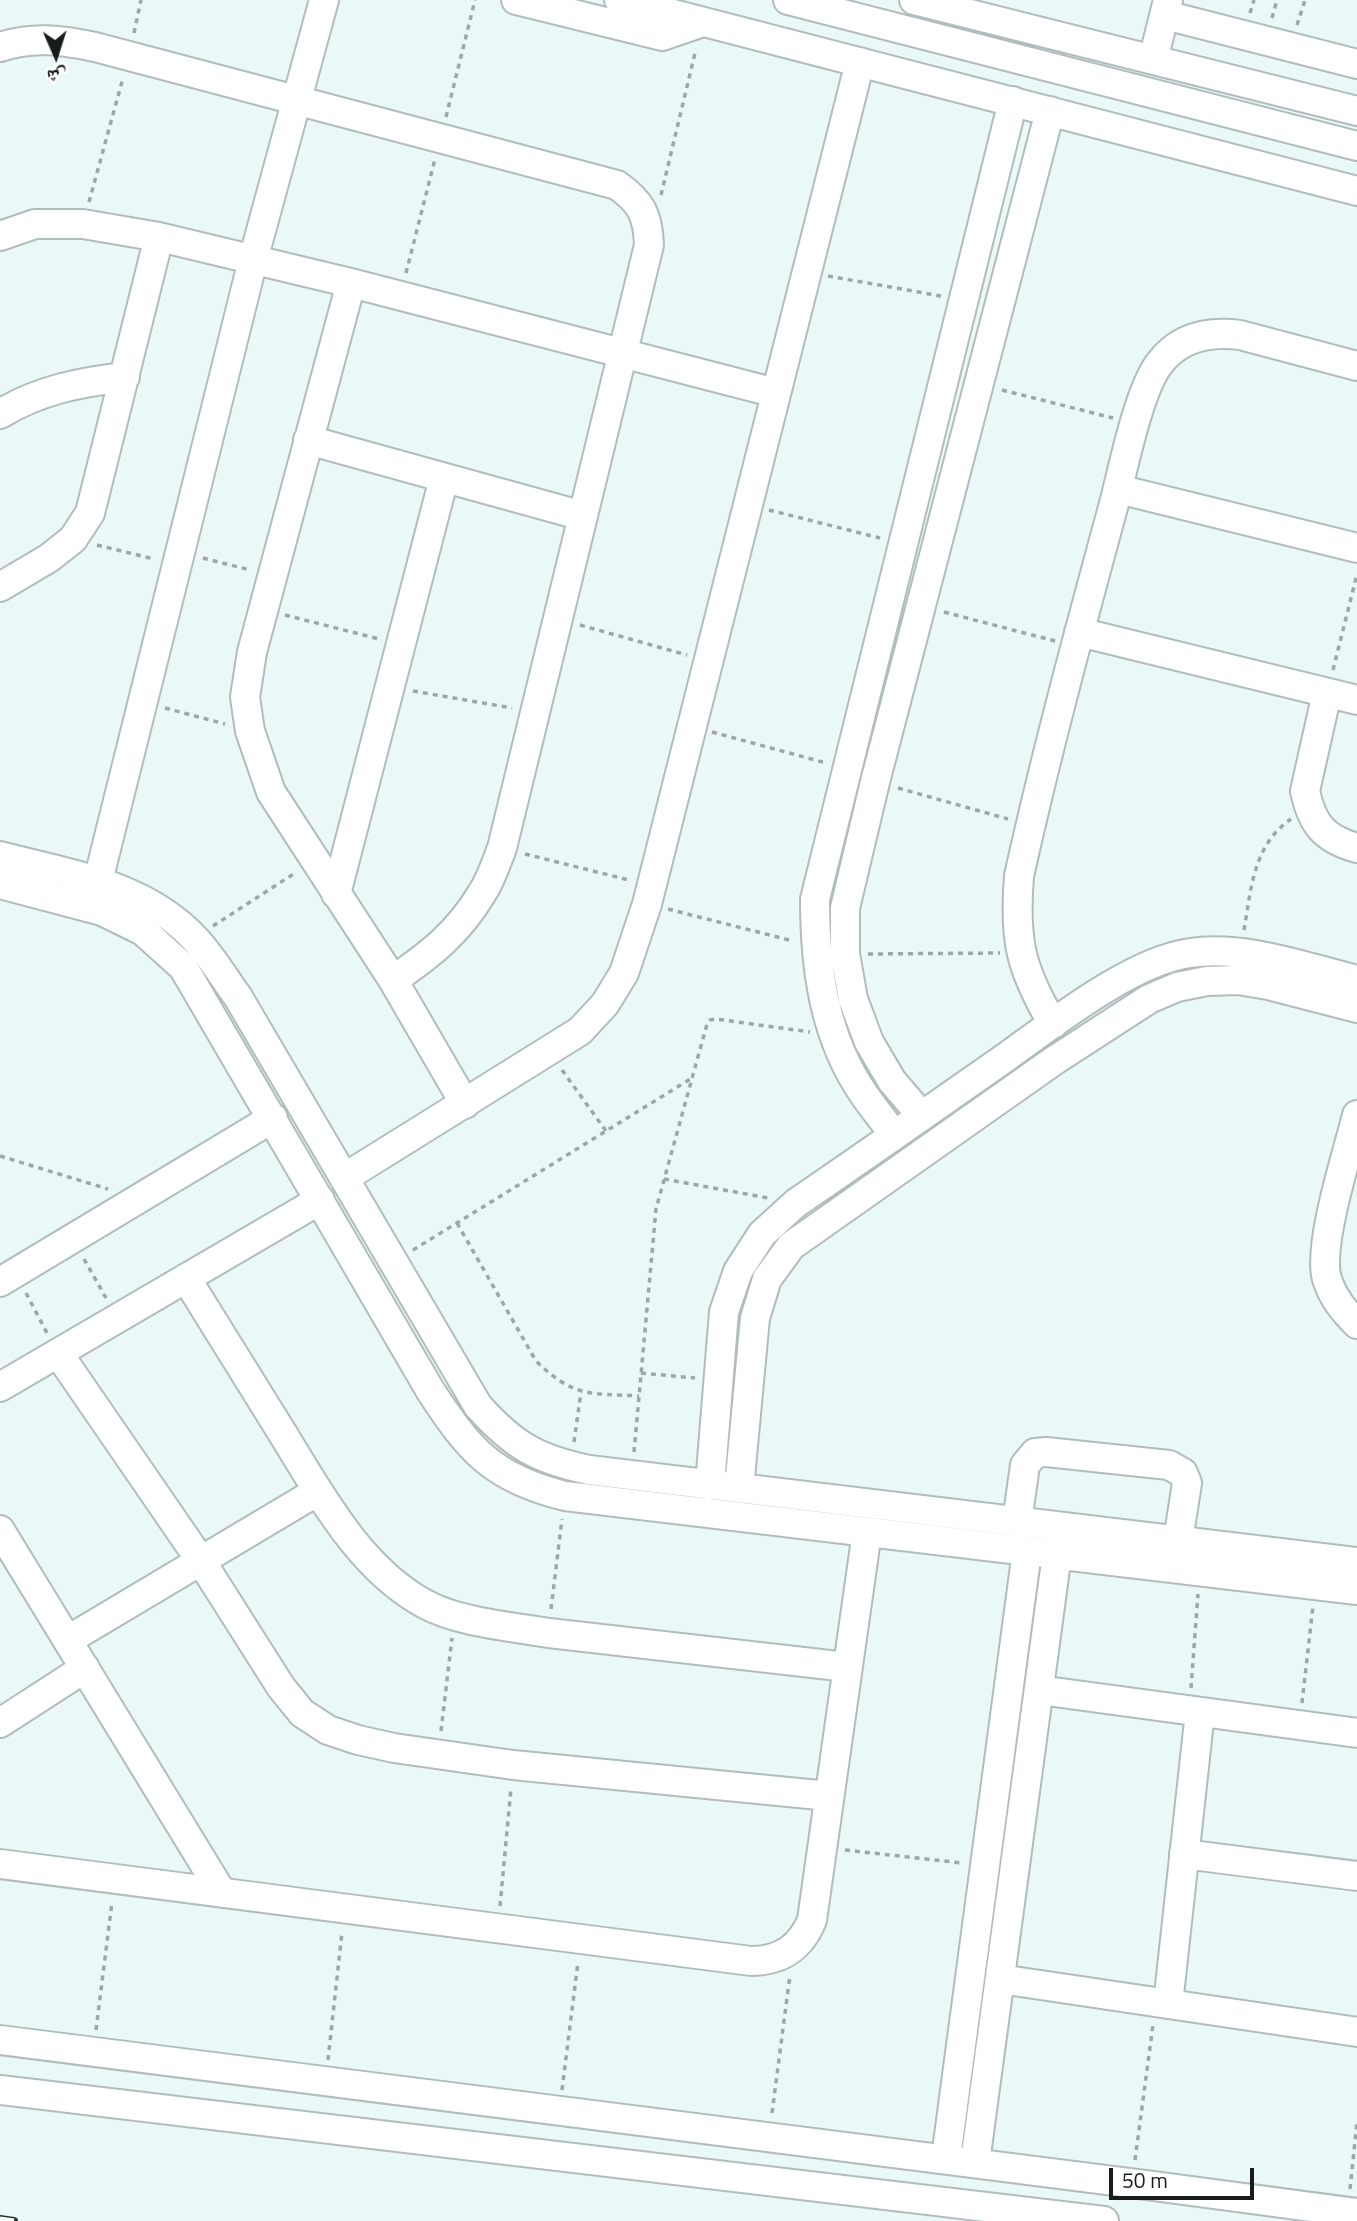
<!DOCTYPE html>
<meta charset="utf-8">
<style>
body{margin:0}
#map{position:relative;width:1357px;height:2221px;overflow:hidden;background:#ebf8f8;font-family:"Titillium Web","Noto Naskh Arabic",sans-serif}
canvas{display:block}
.north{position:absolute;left:21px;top:21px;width:70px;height:70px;-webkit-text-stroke:5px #fff;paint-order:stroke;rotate:177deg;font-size:19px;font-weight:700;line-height:28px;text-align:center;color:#181d1c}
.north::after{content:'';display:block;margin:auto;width:24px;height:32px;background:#181d1c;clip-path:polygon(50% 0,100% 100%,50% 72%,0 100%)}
.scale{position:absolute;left:1109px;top:2168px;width:145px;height:32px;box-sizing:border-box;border:4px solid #181d1c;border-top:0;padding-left:9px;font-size:21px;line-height:24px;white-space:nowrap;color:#181d1c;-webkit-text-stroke:5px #fff;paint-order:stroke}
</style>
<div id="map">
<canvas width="1357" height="2221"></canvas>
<div class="north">ش</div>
<div class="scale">50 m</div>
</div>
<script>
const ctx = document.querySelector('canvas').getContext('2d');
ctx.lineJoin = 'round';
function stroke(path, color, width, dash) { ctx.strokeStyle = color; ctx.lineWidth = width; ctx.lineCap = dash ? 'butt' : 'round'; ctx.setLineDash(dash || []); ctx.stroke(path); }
const minor = new Path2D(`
 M516 0 662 36 703 22
 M619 0 1357 191
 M788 0 1357 146
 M914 0 1357 111
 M1165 15 1357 64
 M0 47C33 36 62 40 95 47L617 185C641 202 648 215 649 245L502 848C496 863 491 880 482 893 459 932 430 955 393 980
 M1153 60 1168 0
 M0 236 35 224H83L159 237 351 283 776 393
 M351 283 252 652 245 697 250 731 271 792 393 980 465 1104
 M0 414C39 390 81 382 125 377
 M308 440 583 516
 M1118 489 1357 548
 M0 587 49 558 73 539 90 513 159 237
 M1079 632 1357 700
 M1327 693 1305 791C1312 824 1324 839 1357 848
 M0 856C69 874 146 885 196 940 212 957 224 978 238 997L478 1406C514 1446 537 1459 589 1470L1357 1562
 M98 881 253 260 324 0
 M0 884 102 911 143 931 183 967 430 1390C469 1450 492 1478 565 1496L1357 1590
 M336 894 444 478
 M1053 1024C1020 968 1014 940 1019 876 1047 750 1081 625 1115 500 1124 464 1139 391 1159 364 1179 337 1209 331 1240 335L1357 366
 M1357 1115C1348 1152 1317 1246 1327 1279 1333 1298 1344 1311 1357 1324
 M922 1116 892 1081 869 1042 853 999 845 954V908L875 782 1050 111
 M894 1135C885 1122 874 1109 865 1096 824 1038 815 968 815 899L1013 101
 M344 1178 580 1031 605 1004 624 973 647 904 860 62
 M186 1278C217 1327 247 1377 278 1426 318 1490 357 1567 425 1604 457 1622 513 1627 549 1633L847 1667
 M0 1282 273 1118
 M58 1353 201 1561 281 1687 302 1713 328 1730 358 1740 394 1748 513 1765 829 1796
 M0 1387 320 1200
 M710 1485 724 1312 738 1271 762 1234 796 1203C865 1156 933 1108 1002 1060 1051 1025 1131 961 1190 953 1245 945 1304 967 1357 980
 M739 1488 755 1318 767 1279 791 1246 1055 1060 1149 999 1177 987 1207 981 1238 980 1268 985 1357 1008
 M1017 1522 1025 1465 1035 1453 1046 1452 1169 1465 1183 1473 1187 1483 1178 1541
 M0 1530 222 1893
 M68 1640 318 1491
 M1039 1690 1357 1733
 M0 1723 85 1668
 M1184 1854 1357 1876
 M0 1864 751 1961C781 1961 801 1947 812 1920L867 1532
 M1000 1979 1357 2032
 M1168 2004 1200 1712
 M0 2040C452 2098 905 2152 1357 2213
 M0 2090 1104 2221
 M946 2158 1027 1551
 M975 2162 1057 1554`);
stroke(minor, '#b1bdbd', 32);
stroke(new Path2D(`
 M1250 13 1254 0
 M1272 18 1277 0
 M1297 25 1305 0
 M134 33 141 0
 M446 117 475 0
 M661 195 696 49
 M89 202 123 78
 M406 273 435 159
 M828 276 941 296
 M1002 390 1113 418
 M769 510 880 538
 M97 545 154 559
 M203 558 250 570
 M944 612 1055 641
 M285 615 379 639
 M580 625 687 655
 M1333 670 1357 574
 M413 691 512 708
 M165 708 225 724
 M712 732 826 763
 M898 788 1008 819
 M525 854 629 880
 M668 909 793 941
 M213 926 295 873
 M1244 930C1251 890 1253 845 1291 819
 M868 954 1000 953
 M562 1070 606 1131
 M0 1156 108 1189
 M664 1179 768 1198
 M457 1223 536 1361C574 1398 589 1393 639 1396
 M413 1250 692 1078
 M84 1259 106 1298
 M26 1293 47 1333
 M641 1373 695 1378
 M574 1442 581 1392
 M634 1452 656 1209 707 1024 710 1020 716 1019 810 1032
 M551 1609 562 1519
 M1191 1688 1198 1594
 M1302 1703 1313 1606
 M441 1731 452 1638
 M845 1850 962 1863
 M500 1906 511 1788
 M96 2030 112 1902
 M328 2060 342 1932
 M562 2090 578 1962
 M772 2113 790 1975
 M1135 2160 1153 2025
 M1350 2189 1357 2122`), '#9ca7a6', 3.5, [5, 5]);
stroke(minor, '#fff', 28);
const rail = new Path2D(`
 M0 2219 14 2221`);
stroke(rail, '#2d3332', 8);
stroke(rail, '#fff', 5, [16]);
</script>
